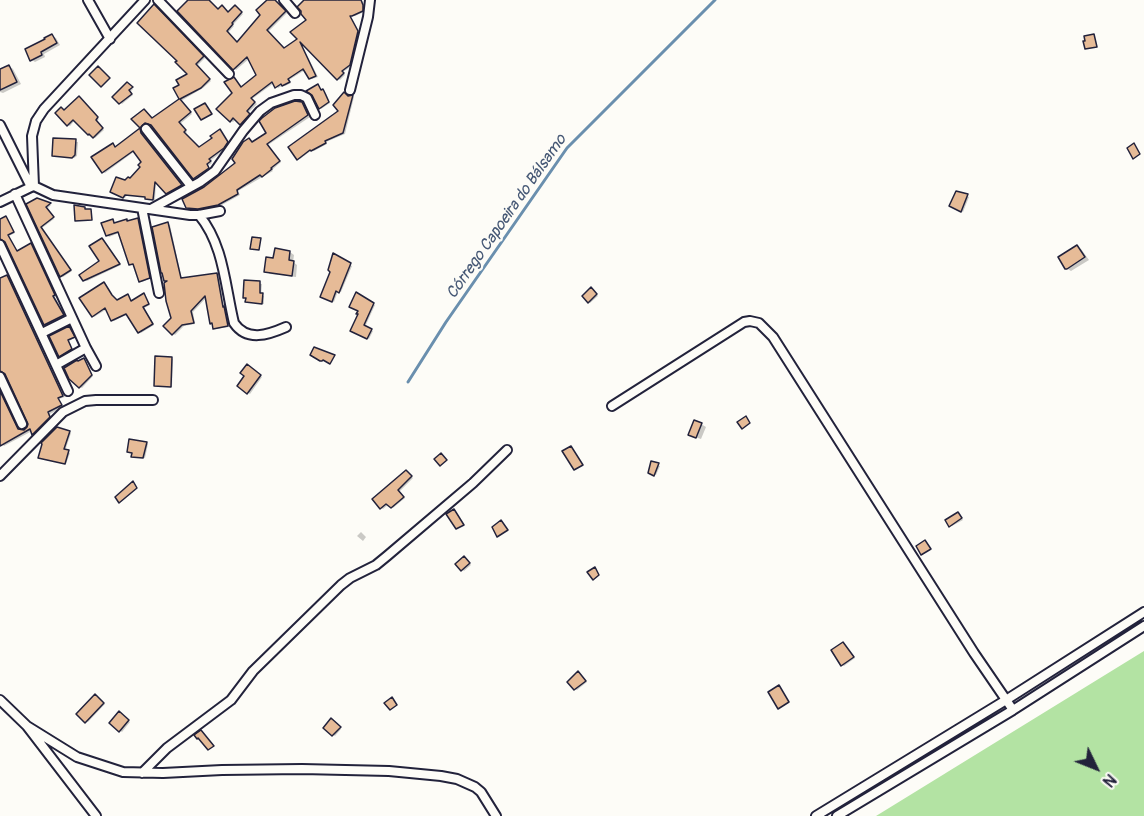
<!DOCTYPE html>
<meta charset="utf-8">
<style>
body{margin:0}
#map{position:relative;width:1144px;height:816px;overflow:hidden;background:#fdfcf7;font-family:Pangolin,sans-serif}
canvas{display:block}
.north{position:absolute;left:1066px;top:738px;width:60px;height:60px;-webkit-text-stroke:4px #fdfcf7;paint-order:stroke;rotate:133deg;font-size:16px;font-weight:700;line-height:24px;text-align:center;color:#22223b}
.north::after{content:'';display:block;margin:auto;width:21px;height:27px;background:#22223b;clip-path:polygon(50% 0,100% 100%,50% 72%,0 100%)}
</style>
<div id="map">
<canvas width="1144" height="816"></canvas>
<div class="north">N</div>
</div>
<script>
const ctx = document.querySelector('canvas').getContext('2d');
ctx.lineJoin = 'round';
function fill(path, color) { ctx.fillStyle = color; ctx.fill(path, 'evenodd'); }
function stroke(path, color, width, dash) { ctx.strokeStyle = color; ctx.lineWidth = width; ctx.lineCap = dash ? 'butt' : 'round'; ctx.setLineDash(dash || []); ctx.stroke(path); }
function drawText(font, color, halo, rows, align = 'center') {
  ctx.font = font + ' Pangolin,sans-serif'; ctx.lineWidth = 4.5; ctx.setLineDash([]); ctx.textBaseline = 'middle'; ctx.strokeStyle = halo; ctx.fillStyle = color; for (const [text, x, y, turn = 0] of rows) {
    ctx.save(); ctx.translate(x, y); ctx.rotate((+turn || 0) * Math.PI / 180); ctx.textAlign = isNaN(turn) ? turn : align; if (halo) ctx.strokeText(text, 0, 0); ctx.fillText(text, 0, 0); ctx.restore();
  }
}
fill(new Path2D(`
 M1144 651V816H876Z`), '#b3e3a3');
fill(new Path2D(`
 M186 0H209L219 10 229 13 237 8 243 14 233 25 234 26 228 33 238 43 262 15 269 0H274L287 13 268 32 285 49 299 39 308 20 306 0H362L364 5V12L355 16 350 15 360 33 352 66 343 72 345 75 340 80 300 41 318 77 312 79 305 70 289 80 291 83 285 86 284 85 278 88 274 83 252 99 257 104 248 113 251 116 243 125 236 119 233 122 231 121 234 79 242 88 258 75 250 58 236 70 234 68Z
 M156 7 205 58 197 66 211 81 203 88 181 101 192 114 180 124 187 132 185 134 200 149 220 131 222 132 229 144 226 149 210 161 212 163 208 166 210 169 196 179 152 125 147 123 143 128 141 127 145 110 153 119 181 99 175 89 181 85 190 74Z
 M52 36 56 38 60 45 44 54 45 57 35 62 32 60Z
 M9 66 13 69 21 84 3 93 0 92V71Z
 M129 85 133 89 130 92 133 95 122 104 114 97Z
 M318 86 322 91 326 93 330 103 321 109 313 94Z
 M353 96 354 97 345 134 326 142 327 144 314 151 312 150 300 159 298 158 340 111 349 97Z
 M80 99 99 119 96 122 104 130 95 138 89 134 75 120 70 126 68 125 65 112Z
 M302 104 305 105 310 117 268 145 281 162 272 170 273 171 238 191 240 195 220 206 202 209H190L187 207 204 188 237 164 252 143 268 133Z
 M140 130 143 135 183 186 169 194 156 182 155 200 148 199 146 197 127 195 125 198 111 191 130 180 142 167 143 162 135 151 105 173 103 172 113 145 116 148Z
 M55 139 78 142 77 156 74 158 56 156Z
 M967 196 969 197 963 212 951 205Z
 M37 200 51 205 47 209 54 219 42 228 72 271 63 277 61 276 28 205Z
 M6 218 8 219 15 233 9 236 18 252 31 245 33 246 57 296 55 297 66 316 48 326 45 324 7 241 0 236V220Z
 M113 220 116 224 138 220 139 221 151 278 142 282 140 281 134 264H131L119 233 109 237 107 235Z
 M168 224 170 225 182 280 217 274 219 275 224 308 226 309 229 327 216 329 214 328 213 324 211 323 207 297 193 312 195 324 184 326 175 335 165 326 172 319 168 282 166 280Z
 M102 240 105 242 121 265 87 281 84 280 101 261Z
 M1077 247 1081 249 1089 260 1071 271 1066 268Z
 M290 252 294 255 293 262 297 265 296 277 270 274 266 271 275 260Z
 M334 256 352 266 341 292 338 291 334 302 322 297 332 271Z
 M7 276 10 278 65 397 59 399 63 407 50 414 52 419 36 435 32 431 4 446 0 442V389L19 430 24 431 29 428V421L4 372 0 373V279Z
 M246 282 262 284 261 295 264 296V304L247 302Z
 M593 290 598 296 590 303 589 302Z
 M144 295 150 305 144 308 154 325 141 333 128 314 114 321 107 309 94 317 93 316 114 298 117 301 128 296 132 302Z
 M357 295 375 305 365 327 373 331 369 339 352 330 360 314Z
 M69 328 75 338 69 341 73 350 61 357 60 356Z
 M171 358 173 359 172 387 157 386Z
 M84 360 86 361 93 376 82 388 80 387Z
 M247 366 262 377 250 394 239 386 247 375Z
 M701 424 706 427 701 439 695 437Z
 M69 432 71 433 65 451 70 453 66 464 42 458Z
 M147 443 148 444 145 458 135 457 134 453 128 452Z
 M652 463 660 466 656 475 649 473Z
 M408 473 413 478 399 492 405 498 393 508 389 504 383 509 381 508Z
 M958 513 963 520 952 526 950 525Z
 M361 532 366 537 363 541 357 536Z
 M466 559 471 565 464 571 457 564Z
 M843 643 855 658 844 666 842 665Z
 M580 674 587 682 577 690 575 689Z
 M97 697 105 704 88 722 86 721Z
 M121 714 130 722 122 732 111 723Z
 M333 721 341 729 335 736 325 727Z`), '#0003');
stroke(new Path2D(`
 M408 382 446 322 567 148 715 0`), '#6a8fae', 3);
const building = new Path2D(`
 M188 0H209L218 9 222 5 228 12 235 5 242 12 232 23 233 24 227 31 237 42 260 15 256 10 267 0H275L286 11 267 30 284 48 297 39 290 32 306 20 301 14V11L297 7 304 0H361L363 5V11L352 16H350L358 31 350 65 342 71 344 73 337 80 300 42 316 76 309 79 303 69 288 79 290 82 282 86 281 84 275 88 272 82 251 98 255 102 247 111 250 114 240 125 233 118 230 122 216 109 232 93 224 82 234 77 241 87 256 75 247 57 233 70 177 11Z
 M154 4 204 56 196 64 210 79 201 88 180 99 191 112 179 122 186 130 184 132 199 147 212 138 210 136 220 129 228 142 224 148 209 159 211 161 207 164 209 168 193 179 151 125 145 123 140 128 131 119 144 109 152 118 179 99 173 88 179 85 176 80 187 74 175 62 177 61 137 23Z
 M52 34 57 43 41 52 42 55 30 61 25 49 45 39 44 38Z
 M1094 34 1097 47 1085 49 1083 41H1085L1084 36Z
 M9 65 17 82 0 90V69Z
 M98 66 110 78 101 87 89 75Z
 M127 82 133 87 129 90 132 94 119 104 112 97Z
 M318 84 321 90 323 89 324 91 329 102 319 109 312 95 306 91Z
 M344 92 348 96 353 95 343 133 325 141 326 143 311 151 310 150 297 160 288 147 338 111 333 105Z
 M79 96 98 117 96 120 103 128 93 138 89 134 88 135 73 120 67 126 55 113 61 107 64 110Z
 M295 101 302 102 308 115 267 144 280 161 271 168 272 169 262 177 260 175 237 190 238 194 218 205 198 209 186 208 182 199 204 187 235 163 232 159 243 142 249 138 252 142 266 133 259 121 262 118 275 108Z
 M205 103 212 114 201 120 194 109Z
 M140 128 141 133 182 185 166 194 155 182 153 200 145 199V197L125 195 123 198 110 192 116 177 125 180 128 177 130 178 140 167 138 165 141 162 133 151 102 173 91 157 113 143 115 147Z
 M53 138 76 139 75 155 72 158 52 156Z
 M1134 143 1140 154 1133 159 1127 148Z
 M956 191 968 194 961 212 949 206Z
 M37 198 51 203 46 207 54 217 41 227 71 270 60 277 26 204Z
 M74 205 85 207V209H91L92 220 75 221Z
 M6 216 14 232 8 235 17 251 31 243 55 295 53 296 64 315 44 325 5 242 0 239V219Z
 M138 218 150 278 139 282 133 264 129 265 118 232 106 236 101 223 113 219 114 223 127 219V221Z
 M168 222 181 278 217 273 223 307 224 306 228 326 213 329 212 323 210 324 205 296 191 311 194 323 182 325 172 335 163 326 171 318 166 301 164 283 167 281H164L162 273H161L152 227Z
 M252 237 261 238 259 250 250 249Z
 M102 238 120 264 83 281 79 275 99 261 89 246Z
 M1077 245 1085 257 1067 269H1065L1058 257Z
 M275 248 290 251 289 260 294 261 292 276 264 272 266 257 273 258Z
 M333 253 351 263 339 293 336 291 332 302 320 297 330 272 328 270Z
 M7 275 63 396 58 398 62 405 48 412 50 417 32 435 30 429 0 446V391L18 429 24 430 27 427 28 424 5 374 0 371V278Z
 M244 280 260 281V293H263L262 304 245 302 246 298H243Z
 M104 282 112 295 117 300 128 294 131 301 144 293 149 304 143 307 153 324 138 333 126 314 111 321 105 308 92 317 79 298Z
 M591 287 597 294 588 303 582 296Z
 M356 292 374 303 364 325 372 329 367 339 350 331 358 314H356L358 311 349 307Z
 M69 326 75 337 68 340 72 349 59 357 49 336Z
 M314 347 335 355 330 364 323 360 322 361H320L310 355Z
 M155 356 172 357 171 387 154 386Z
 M84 358 92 375 79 388 69 379 64 368 77 360 78 361Z
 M247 364 261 375 247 394 237 386 244 376 240 373Z
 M746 416 750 423 742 429 737 422Z
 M694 420 702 423 696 438 688 435Z
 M57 427 70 431 64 449 69 450 65 464 38 458 42 444 41 443Z
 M129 439 147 442 143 458 131 457 132 453 127 452Z
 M571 446 583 465 574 470 562 451Z
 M441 453 447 460 440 466 434 459Z
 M651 461 659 463 654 476 648 473Z
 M406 470 412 476 398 490 404 497 391 508 386 504 380 509 372 499Z
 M133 481 137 488 119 503 115 497Z
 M454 509 464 525 456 529 446 514Z
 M958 512 962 518 949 527 945 520Z
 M501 520 508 530 497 537 492 527Z
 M925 540 931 549 921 555 916 546Z
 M464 556 470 563 461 571 455 564Z
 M595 567 599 575 593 580 587 572Z
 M843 642 854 657 841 666 831 650Z
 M578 671 586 681 574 690 567 682Z
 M779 685 789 702 778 709 768 692Z
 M95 694 104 703 85 723 76 714Z
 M392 697 397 705 390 710 384 703Z
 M119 711 129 720 119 732 109 723Z
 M331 718 341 727 332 736 323 728Z
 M201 730 214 746 208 750 198 738 197 739 194 735Z`);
fill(building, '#e6bb97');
stroke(building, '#22223b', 1.5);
const minor = new Path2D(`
 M88 0 110 39
 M158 0 229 74
 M284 0 295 13
 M350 90 368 17 370 0
 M0 125 31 187
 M146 129 191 186
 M34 186 32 136 36 121 44 109 145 0
 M15 194 86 348 96 366
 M0 202 31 187 34 186 53 195 190 215H199L220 211
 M142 208 159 293
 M151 209 200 182 215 171 243 131 260 111 271 103 294 95H301L307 98 315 115
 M199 215C224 245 225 286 234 323 247 342 268 335 286 327
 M0 245 68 391
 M42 333 72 318
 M56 365 86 348
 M0 377 22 424
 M612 406 744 322 750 321 759 323 773 337 974 653 1013 710
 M0 476 63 412 85 401 96 400H153
 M0 700 27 726 96 816
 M27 726 77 757 123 772 163 773 222 770 302 769 389 771 441 776 457 779 475 787 481 792 496 816
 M142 773 167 748 231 700 253 671 341 585 350 578 376 565 387 556 473 483 507 450
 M816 816 1006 700 1144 612
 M837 816 1013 710 1144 626`);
stroke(minor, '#22223b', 12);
stroke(minor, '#fdfcf7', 8);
drawText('italic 16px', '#465875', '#fdfcf7', [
 ["Córrego Capoeira do Bálsamo",507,217,-55]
]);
</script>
